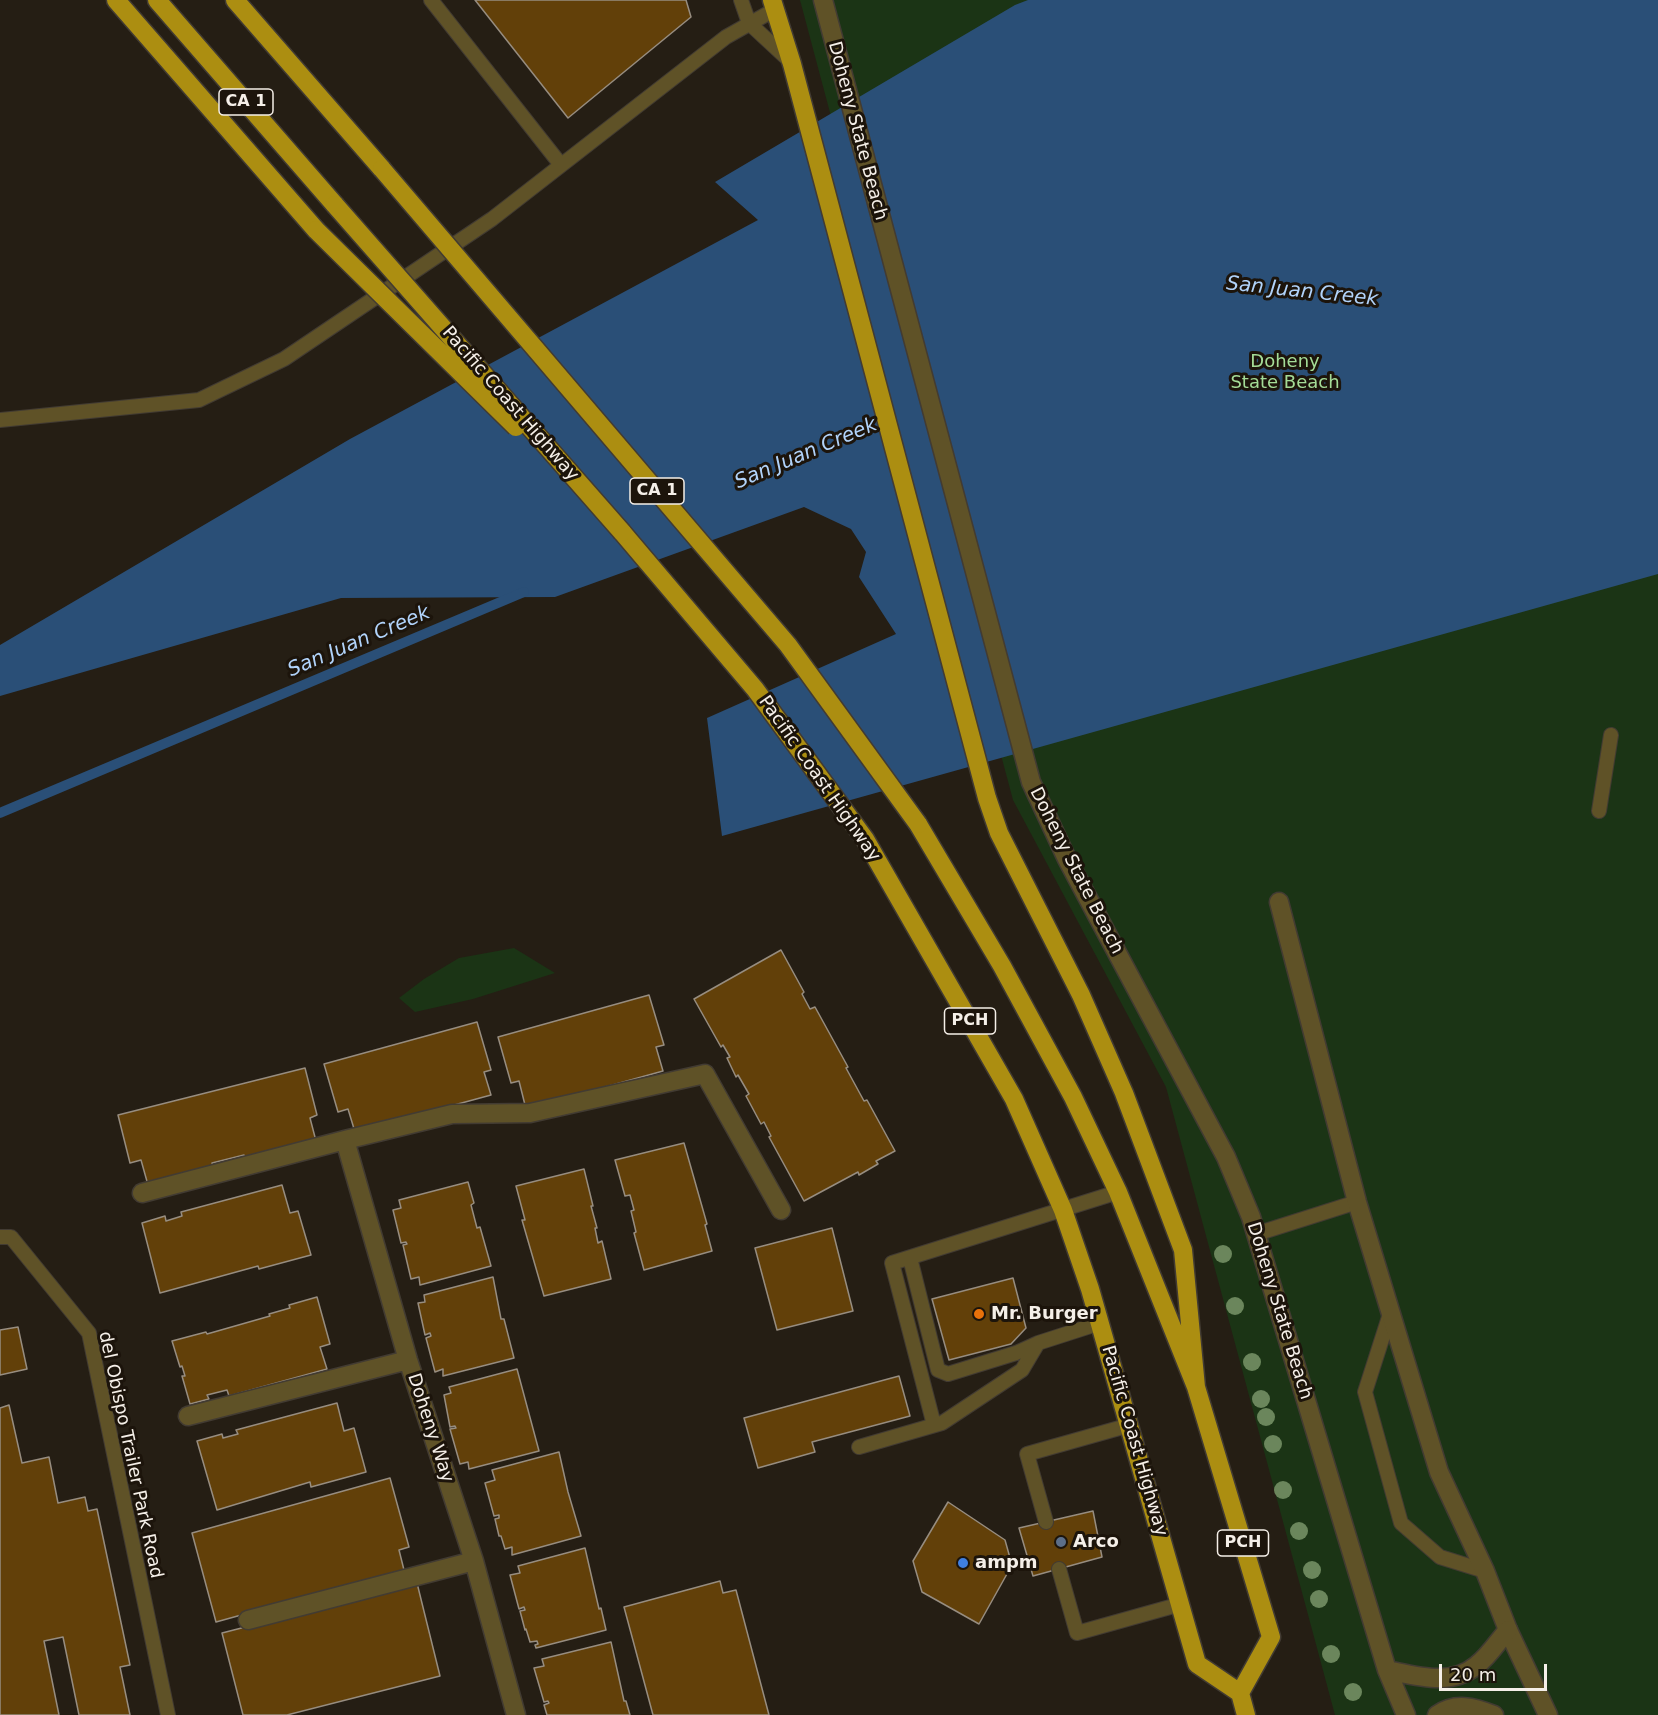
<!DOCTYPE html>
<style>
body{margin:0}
#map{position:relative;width:1658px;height:1715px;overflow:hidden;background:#251e14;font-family:"DejaVu Sans",sans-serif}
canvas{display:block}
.scale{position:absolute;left:1439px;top:1664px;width:108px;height:27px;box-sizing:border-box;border:3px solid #f5efe8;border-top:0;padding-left:8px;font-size:18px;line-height:21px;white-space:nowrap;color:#f5efe8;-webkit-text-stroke:4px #1c140b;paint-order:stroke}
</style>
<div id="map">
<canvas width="1658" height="1715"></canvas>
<div class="scale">20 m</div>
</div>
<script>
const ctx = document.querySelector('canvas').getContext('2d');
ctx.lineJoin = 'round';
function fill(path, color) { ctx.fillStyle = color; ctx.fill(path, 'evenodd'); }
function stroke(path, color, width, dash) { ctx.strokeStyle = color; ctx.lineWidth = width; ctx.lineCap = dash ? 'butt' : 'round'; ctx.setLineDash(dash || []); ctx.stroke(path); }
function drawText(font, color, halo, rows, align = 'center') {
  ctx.font = font + ' "DejaVu Sans",sans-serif'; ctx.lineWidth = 6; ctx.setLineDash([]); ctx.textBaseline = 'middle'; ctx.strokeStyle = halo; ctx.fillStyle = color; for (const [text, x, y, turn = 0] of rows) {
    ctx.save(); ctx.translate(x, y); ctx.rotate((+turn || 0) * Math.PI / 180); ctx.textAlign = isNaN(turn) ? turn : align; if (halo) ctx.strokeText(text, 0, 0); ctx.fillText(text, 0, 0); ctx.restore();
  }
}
fill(new Path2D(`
 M800 0H1658V1715H1335L1166 1087 1013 800Z
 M514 948 555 973 473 999 415 1012 399 998 424 979 459 958Z`), '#1b3415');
fill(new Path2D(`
 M1028 0H1658V574L722 836 707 718 896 634 859 577 866 552 851 529 804 507 555 597 341 598 0 696V645L350 439 758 220 715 182 1015 5Z`), '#2a4f77');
stroke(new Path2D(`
 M0 813 524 592`), '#2a4f77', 10);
const building = new Path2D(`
 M475 0H686L691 17 568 118Z
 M781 950 804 992 802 994 810 1009 815 1007 848 1067 846 1068 864 1101 867 1100 895 1151 876 1161 878 1164 859 1175 858 1172 804 1201 769 1137 771 1136 764 1122 761 1124 746 1096 749 1094 738 1075 736 1077 727 1058 730 1057 723 1045 721 1047 694 999Z
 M649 995 664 1045 656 1047 663 1071 526 1109 519 1081 511 1083 498 1037Z
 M477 1022 491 1070 484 1072 491 1095 355 1132 348 1109 338 1112 324 1064Z
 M305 1068 317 1115 310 1118 316 1141 245 1159 244 1155 212 1163 214 1169 148 1185 141 1160 130 1163 118 1115Z
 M684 1143 707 1224 705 1225 712 1251 644 1270 634 1233 636 1232 631 1211 634 1210 630 1195 625 1196 615 1160Z
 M584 1169 593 1206H591L597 1228H595L598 1243 602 1241 611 1279 544 1296 522 1220H525L516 1186Z
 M468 1182 474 1203 471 1205 477 1228 480 1227 491 1266 420 1285 419 1277 411 1279 403 1245 407 1244 406 1242 401 1243 393 1210 401 1208 399 1200Z
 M282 1185 290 1213 298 1211 311 1255 259 1269 258 1266 160 1293 142 1223 165 1216 166 1221 182 1216 181 1212Z
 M832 1228 853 1311 777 1330 755 1248Z
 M493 1277 501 1319H504L514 1358 443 1376V1369L435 1372 426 1338 431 1336 430 1333 425 1335 418 1303 425 1302 424 1295Z
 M1013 1278 1026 1328 1011 1344 949 1360 932 1299Z
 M317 1297 330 1344 320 1347 327 1369 229 1396 227 1390 207 1395 209 1399 190 1404 182 1376H185L182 1366 180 1367 172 1341 206 1332 207 1334 270 1316 269 1314 290 1308 289 1305Z
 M18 1327 27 1369 0 1375V1330Z
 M517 1369 539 1451 469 1469 468 1462 460 1464 450 1429 456 1428 455 1426 450 1427 444 1395 451 1393 449 1387Z
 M899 1376 910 1416 812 1442 815 1452 758 1468 744 1418Z
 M337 1403 344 1431 354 1428 366 1472 311 1487 310 1482 217 1510 197 1441 222 1434 223 1438 238 1434 236 1430Z
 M9 1405 22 1463 49 1457 58 1503 85 1497 88 1511 97 1509 130 1665 120 1667 130 1715H79L63 1637 44 1641 59 1715H0V1408Z
 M559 1452 568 1492 581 1536 512 1555V1547L505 1549 501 1536H499L495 1519 499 1518V1515L494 1516 485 1483 495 1480 492 1470Z
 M390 1478 409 1547 399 1550 404 1570 216 1622 192 1533Z
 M948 1502 1005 1540 1012 1565 979 1624 922 1592 913 1561Z
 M1093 1511 1102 1557 1033 1576 1019 1528Z
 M585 1548 599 1609 601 1608 606 1630 536 1648 535 1645 538 1644 537 1641 530 1642 526 1629 525 1630 520 1611 525 1610 524 1607 519 1609 510 1575 520 1573 518 1566Z
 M720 1581 723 1593 736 1590 769 1715H653L624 1607Z
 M417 1583 440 1676 287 1715H243L222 1633Z
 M611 1642 624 1701H626L630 1715H547L544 1705 549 1703 548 1701 544 1702 534 1668 544 1666 542 1659Z`);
fill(building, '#624009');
stroke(building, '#978d80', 1.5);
const service = new Path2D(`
 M431 0 561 165
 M741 0 749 23 791 62
 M0 420 199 400 284 359 492 219 726 37 774 10
 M1599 811 1611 735
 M1256 1234 1357 1202
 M0 1237H11L89 1333 168 1715
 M910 1258 938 1370 948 1374 1016 1353 1038 1343
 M1390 1314 1365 1392 1401 1523 1440 1557 1485 1571
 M934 1425 892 1263 1118 1192
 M859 1447 942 1423 1022 1370 1038 1343 1100 1323
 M1046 1522 1027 1454 1130 1425
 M1059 1569 1077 1633 1181 1604`);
const minor = new Path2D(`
 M1279 902 1357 1202 1439 1472 1485 1571 1508 1630 1548 1715
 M345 1140 408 1360 474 1561 516 1715
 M142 1193 345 1140 452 1114 530 1113 705 1074 781 1210
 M188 1416 408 1360
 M248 1620 474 1561`);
const tertiary = new Path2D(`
 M823 0 1031 782 1067 859 1226 1157 1251 1217 1387 1670 1406 1715
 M1387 1670C1417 1676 1451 1687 1477 1665 1489 1656 1498 1641 1508 1630
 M1437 1715C1455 1702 1474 1707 1494 1715`);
const trunk = new Path2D(`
 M116 0 316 230
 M157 0 335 205
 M235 0 382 169
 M772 0 792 64 987 798 999 833 1081 995 1124 1093 1183 1250 1196 1387
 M622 532 755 689 865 839 1014 1099 1063 1210 1090 1289 1197 1664 1240 1693 1246 1715
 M918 824 1002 966 1073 1097 1118 1192 1196 1387 1271 1637 1240 1693`);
stroke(service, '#423b32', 16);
stroke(minor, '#423b32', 21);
stroke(tertiary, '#423b32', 21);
stroke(trunk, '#423b32', 21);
stroke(service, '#5f5227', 14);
stroke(minor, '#5f5227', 18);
stroke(tertiary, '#5f5227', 18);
stroke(trunk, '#ac8e11', 18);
const trunkBridge = new Path2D(`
 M382 169 788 645 918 824
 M335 205 622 532
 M316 230 516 427`);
stroke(trunkBridge, '#423b32', 21, []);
stroke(trunkBridge, '#ac8e11', 18);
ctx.fillStyle = '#6b865c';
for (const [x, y] of [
 [1223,1254],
 [1235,1306],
 [1252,1362],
 [1261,1399],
 [1266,1417],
 [1273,1444],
 [1283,1490],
 [1299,1531],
 [1312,1570],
 [1319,1599],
 [1331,1654],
 [1353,1692]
]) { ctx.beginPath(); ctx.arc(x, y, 9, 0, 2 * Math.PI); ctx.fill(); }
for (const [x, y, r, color] of [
 [979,1314,6,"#e8710a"],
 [1061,1542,6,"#5c6f8a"],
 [963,1563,6,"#3f7fe0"]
]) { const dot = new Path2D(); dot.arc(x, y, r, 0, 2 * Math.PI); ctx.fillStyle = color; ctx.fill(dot); stroke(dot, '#1c140b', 2); }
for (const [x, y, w] of [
 [246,102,54],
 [657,491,54],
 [970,1021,51],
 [1243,1543,51]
]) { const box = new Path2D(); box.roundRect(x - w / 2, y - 13, w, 26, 4.5); ctx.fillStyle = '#1c140b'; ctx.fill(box); stroke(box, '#f5efe8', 1.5); }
drawText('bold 16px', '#f5efe8', null, [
 ["CA 1",246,102],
 ["CA 1",657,491],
 ["PCH",970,1021],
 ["PCH",1243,1543]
]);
drawText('18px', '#f5efe8', '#1c140b', [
 ["Doheny State Beach",857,131,75],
 ["Pacific Coast Highway",510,404,49],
 ["Pacific Coast Highway",819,779,55],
 ["Doheny State Beach",1076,871,63],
 ["Doheny State Beach",1279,1311,73],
 ["Doheny Way",430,1428,72],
 ["Pacific Coast Highway",1134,1441,74],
 ["del Obispo Trailer Park Road",130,1455,78]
]);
drawText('18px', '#a4dc97', '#1c140b', [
 ["Doheny",1285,362],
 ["State Beach",1285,383]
]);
drawText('bold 18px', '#f5efe8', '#1c140b', [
 ["Mr. Burger",991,1314],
 ["Arco",1073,1542],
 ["ampm",975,1563]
], 'left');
drawText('italic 20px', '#b1d3fa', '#1c140b', [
 ["San Juan Creek",1302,292,6],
 ["San Juan Creek",806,454,-23],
 ["San Juan Creek",359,642,-23]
]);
</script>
